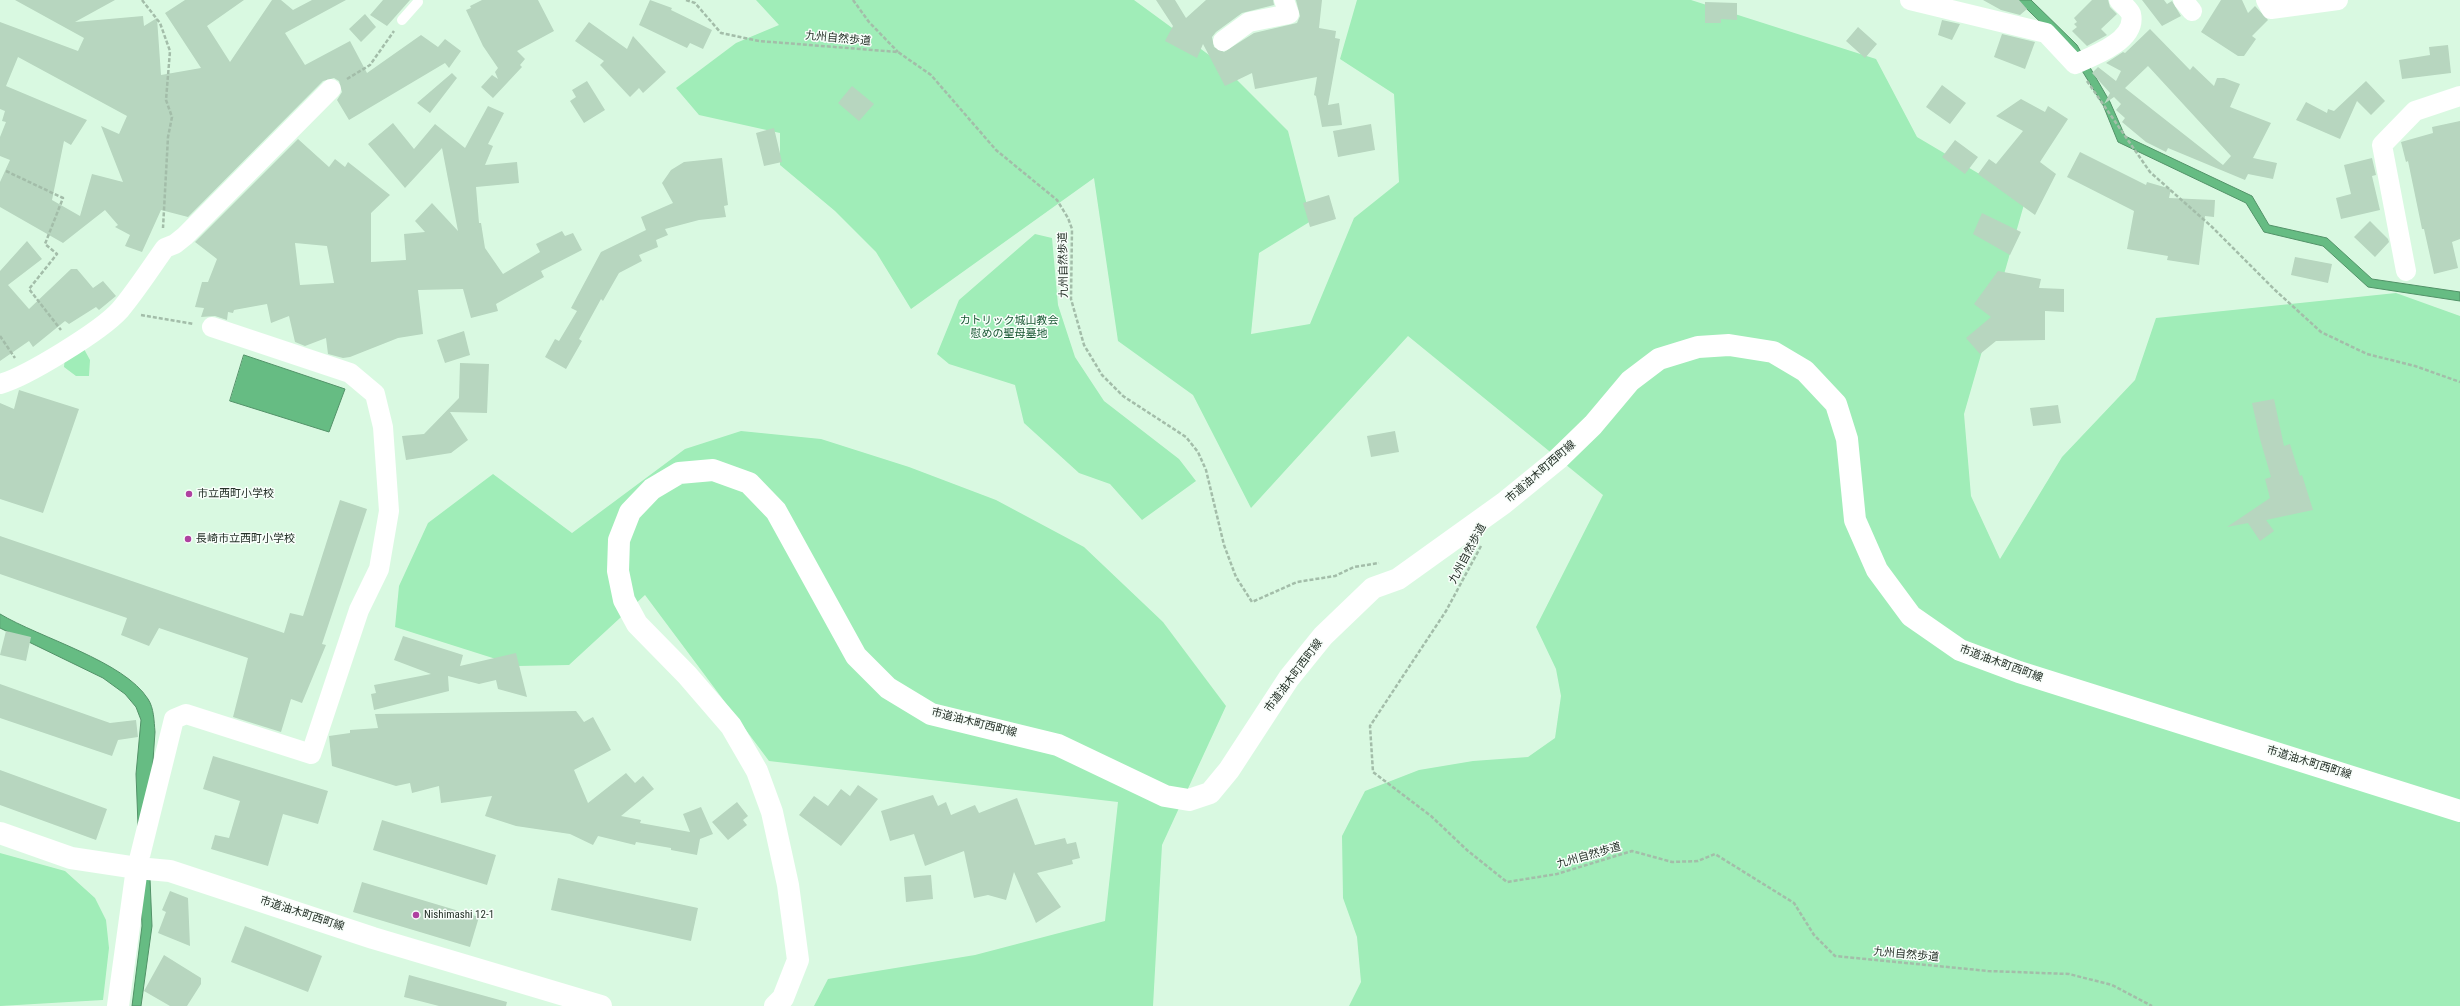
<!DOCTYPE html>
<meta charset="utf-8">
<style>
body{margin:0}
canvas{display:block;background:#d9f9e1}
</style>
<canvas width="2460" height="1006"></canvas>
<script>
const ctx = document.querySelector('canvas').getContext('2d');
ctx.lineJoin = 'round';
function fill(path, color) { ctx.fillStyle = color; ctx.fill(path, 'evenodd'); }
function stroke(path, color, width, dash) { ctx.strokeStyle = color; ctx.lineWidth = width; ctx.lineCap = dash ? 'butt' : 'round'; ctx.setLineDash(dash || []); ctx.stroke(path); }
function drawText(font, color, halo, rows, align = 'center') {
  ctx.font = font + ' "Roboto Condensed","Noto Sans JP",sans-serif'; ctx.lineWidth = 3; ctx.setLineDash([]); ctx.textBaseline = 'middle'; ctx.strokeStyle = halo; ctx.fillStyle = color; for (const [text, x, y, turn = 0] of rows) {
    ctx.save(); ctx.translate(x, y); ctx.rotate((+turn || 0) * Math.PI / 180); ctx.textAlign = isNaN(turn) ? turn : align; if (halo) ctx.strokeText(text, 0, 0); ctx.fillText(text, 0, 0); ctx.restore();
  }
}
fill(new Path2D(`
 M756 0H1134L1220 63 1288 131 1311 221 1259 253 1251 334 1310 324 1354 218 1399 182 1394 94 1340 59 1357 0H1691L1876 59 1917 137 2025 201 1964 414 1971 496 2000 559 2062 457 2135 380 2156 318 2396 293 2460 316V1006H1349L1361 982 1357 937 1343 898 1342 836 1365 791 1419 770 1473 761 1528 757 1555 738 1561 696 1556 669 1536 627 1603 495 1408 336 1251 508 1193 395 1118 341 1094 178 911 309 876 252 835 211 780 165V133L699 115 676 88 736 43 779 25Z
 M1035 234 1052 238 1058 305 1075 357 1104 401 1179 459 1196 481 1142 520 1110 484 1079 473 1024 423 1015 385 949 364 937 354 959 300Z
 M84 349 90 360 89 376H76L64 367 65 357Z
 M741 431 821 439 909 467 996 500 1084 547 1163 622 1226 706 1162 845 1153 1006H814L828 979 975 955 1105 921 1118 802 769 761 645 595 569 665 518 666 395 627 399 586 428 523 493 474 572 533 685 449Z
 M0 853 65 871 95 898 106 920 109 948 103 1000 0 1006Z`), '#a0edb8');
const water = new Path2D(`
 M2018 0H2031L2077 45 2110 102 2125 136 2252 196 2269 225 2327 238 2372 279 2460 292V301L2368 287 2323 246 2264 232 2246 203 2118 142 2103 105 2070 51Z
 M244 355 345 389 329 432 230 401Z
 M0 614C40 638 124 661 148 699 154 708 154 721 155 732L148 832 152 926 141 1006H132L142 926 136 774 141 720 136 707 125 694 103 678 0 628Z`);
fill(water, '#66bc83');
stroke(water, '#529268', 1);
fill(new Path2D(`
 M15 0H115L75 22 143 16 144 26 157 18 161 75 201 68 165 13 185 0H244L207 26 230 62 272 0H281L293 10 312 0H346L285 33 305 65 350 41 367 73 421 35 438 47 445 39 461 51 449 68 445 63 349 120 337 100 342 92 339 81 334 78 323 81 188 217 161 210 142 252 125 246 130 235 115 227 118 225 105 210 63 243 0 207V182L10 160 0 156V137L6 122 2 121 5 111 0 109V22L78 51 84 38ZM18 57 127 116 119 134 101 126 123 182 92 174 80 216 52 200 64 141 71 145 87 120 6 86Z
 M383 0H410L387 26 370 15Z
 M482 0H538L554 31 517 51 525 59 520 65 522 67 493 98 481 87 492 75 498 79 495 72 498 68 483 46 466 10 471 8 470 6Z
 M650 0 672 8 671 10 712 30 703 49 690 43 687 48 639 25Z
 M1156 0H1175L1186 18 1206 0H1273L1274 5 1242 13 1216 32 1212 37 1214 47 1224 52 1254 33 1297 23 1300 16 1296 0H1322L1319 28 1336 31 1335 38 1340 39 1328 105 1339 103 1342 125 1322 127 1316 96 1314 95 1317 77 1255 89 1252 73 1225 86 1203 44 1197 58 1165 41 1173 26Z
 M1983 0H2019L2027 9 2020 15 2001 10Z
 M2092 0H2108L2110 7 2117 14 2101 29 2107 35 2087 46 2072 31 2077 27 2074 24 2077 22 2074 18Z
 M2142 0H2164L2167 4 2172 1 2181 16 2162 26Z
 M2221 0H2242L2248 13 2255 6 2268 20 2252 36 2256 39 2244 56H2238L2201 32Z
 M1705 2 1737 3V20L1721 19V23H1705Z
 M365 14 376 27 361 42 349 29Z
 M1942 20 1960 24 1952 40 1938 35Z
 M589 22 627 49 633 36 666 72 643 93 639 88 630 97 600 65 604 61 575 41Z
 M1858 27 1877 44 1865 58 1846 41Z
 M2150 29 2190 70 2193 66 2214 86 2217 78H2224L2240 84 2230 107 2271 123 2253 158 2277 163 2273 179 2248 174 2245 180 2168 148 2166 152 2146 142 2122 122 2125 118 2116 110 2121 104 2114 97 2104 104 2110 93 2092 73 2098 67 2116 81 2121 71 2106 63 2123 52 2125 53ZM2148 66 2231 156 2223 165 2125 88Z
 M2002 34 2035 42 2025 69 1994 57Z
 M2448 45 2451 73 2402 79 2399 60 2430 55 2429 47Z
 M452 73 457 78 430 113 417 103Z
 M587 81 605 110 584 123 570 101 576 97 572 90Z
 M2366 81 2385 101 2371 115 2357 101 2340 139 2296 120 2306 102 2327 113 2328 109 2334 111Z
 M1942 85 1966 103 1950 124 1926 107Z
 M852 86 874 104 859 121 838 103Z
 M2021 99 2045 112 2048 106 2068 119 2040 162 2056 174 2035 215 1978 174 1989 159 1996 164 2023 131 1996 116Z
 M488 106 504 113 488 144 493 146 485 165 517 162 519 183 476 187 479 223H481L485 248 503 274 540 252 536 244 562 231 565 236 573 233 582 250 541 271 544 277 496 304 498 311 471 318 463 289 418 290 423 334 398 338 350 357 343 358 328 354 326 338 305 346 295 342 289 316 271 323 267 304 234 310 233 313 228 312 227 320 215 316 201 317 204 308 195 307 202 282H208L217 259 195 242 298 139 329 167 335 159 345 167 348 162 390 195 371 213V262L406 260 404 234 425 232 415 221 432 203 458 231 442 148 405 188 368 144 393 123 414 149 435 124 465 148ZM295 243 327 246 334 283 300 285Z
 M2460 121V239L2452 242 2458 268 2434 274 2424 229H2422L2408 161 2406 162 2401 142 2433 133 2432 127Z
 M1371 124 1375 150 1338 157 1333 131Z
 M774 128 782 162 764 166 756 133Z
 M1955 140 1978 157 1965 174 1942 157Z
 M2080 152 2146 185 2147 182 2171 189 2169 198 2215 200 2214 217 2205 216 2199 265 2167 260 2168 256 2127 249 2134 211 2067 177Z
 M722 158 728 205 724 206 726 217 699 220 665 229 668 235 656 240 658 247 639 255 642 261 619 273 603 301 601 299 579 339 582 341 566 369 545 357 555 339 559 341 577 311 571 308 601 252 646 230 641 217 673 203 662 183 671 170 684 162Z
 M2372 158 2376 175 2372 176 2380 210 2341 219 2336 198 2351 194 2344 165Z
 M1329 195 1336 219 1310 227 1303 203Z
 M1982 213 2021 232 2010 255 1973 234Z
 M2370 221 2388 239 2389 242 2375 257 2354 237Z
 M27 241 42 259 8 285 29 309 71 269H77L93 288 103 281 116 296 99 310 96 307 69 324 65 321 33 347 29 341 0 361V271Z
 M2295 257 2332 264 2328 283 2291 275Z
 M1998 271 2041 279 2039 288 2064 289V312L2045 311V340L1996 341 1980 354 1966 338 1991 317 1974 304Z
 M464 331 470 355 445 363 437 340Z
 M460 363 489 364 487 413 450 412 468 440 451 453 406 460 402 436 424 434 459 398Z
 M19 390 79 409 43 513 0 499V403L14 409Z
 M2274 399 2284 446 2290 444 2300 476 2302 475 2313 510 2266 520 2274 531 2260 541 2248 523 2227 527 2270 498 2265 479 2271 477 2260 439 2252 403Z
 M2058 405 2061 423 2033 426 2030 408Z
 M1395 431 1399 452 1371 457 1367 436Z
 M340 500 367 509 322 644 326 645 302 703 291 699 281 732 233 717 248 658 159 628 149 646 121 635 127 618 0 574V536L284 633 290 613 303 616Z
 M6 631 31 637 26 661 0 655Z
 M403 636 463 655 460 666 516 653 527 697 498 689 496 680 479 684 448 676 449 691 374 710 371 694 376 693 374 685 431 674 394 660Z
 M0 684 110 723 136 720 138 737 118 740 112 756 0 718Z
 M576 711 584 722 593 717 611 750 574 770 588 803 626 773 635 783 643 776 654 789 621 816 641 820 640 823 690 832 683 814 701 807 713 834 700 839 697 855 671 850V848L636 842 635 845 598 836 593 845 570 834 516 826 485 816 492 796 441 803 439 786 412 793 410 783 396 786 332 766 329 736 350 733V730L378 728 375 714Z
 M213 756 328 791 318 824 283 814 268 866 211 849 215 835 229 838 240 801 203 789Z
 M0 770 107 809 96 840 0 805Z
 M858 785 878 799 841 846 799 815 814 796 828 806 841 789 850 796Z
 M933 795 938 806 946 802 951 815 975 805 979 813 1017 798 1035 845 1065 838 1067 844 1076 842 1080 858 1072 860 1073 864 1037 873 1061 907 1036 923 1014 872 1006 900 988 895 974 898 964 851 925 866 914 834 890 841 881 811Z
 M737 802 748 816 743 820 747 825 728 840 712 822Z
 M382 820 496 855 487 885 373 850Z
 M931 875 933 899 906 902 904 877Z
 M558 878 698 908 691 941 551 910Z
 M362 882 479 917 470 947 353 912Z
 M170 891 188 898 190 946 158 933 166 912 162 910Z
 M245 926 322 956 308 992 231 962Z
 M164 955 201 978V984L187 1006H170L144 991Z
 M409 975 507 1002 506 1006H439L404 997Z`), '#b7d6bf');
stroke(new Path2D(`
 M142 0 160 23 170 51 166 100 172 117 168 137 163 228
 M686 0 695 3 721 33 759 41 898 52 931 75 996 150 1057 200 1068 218 1072 229 1071 299 1084 345 1102 375 1123 396 1186 437 1198 452 1206 470 1224 545 1236 577 1252 602 1297 582 1335 576 1354 567 1379 563
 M853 0 869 22 898 52
 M347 79 370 65 394 31
 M2087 81 2150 172 2211 226 2275 290 2321 332 2367 354 2415 366 2460 382
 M6 171 63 198 45 244 57 254 29 289 61 330
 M141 315 194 324
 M0 336 15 358
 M1481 546 1446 611 1370 726 1373 772 1431 816 1468 851 1507 882 1557 874 1632 851 1672 862 1698 861 1715 854 1794 903 1814 935 1835 956 1988 971 2069 974 2112 985 2152 1006`), '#a3bda9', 2.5, [4, 2]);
stroke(new Path2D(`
 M402 20 418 2`), '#fff', 10);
stroke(new Path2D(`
 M1910 0 2046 33 2075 64C2094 56 2137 40 2131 14 2129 9 2122 4 2119 0
 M2183 0 2192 11
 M2266 0 2271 9 2338 0
 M1223 41 1249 22 1289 14 1284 0
 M2406 271 2382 145 2415 111 2460 96
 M0 384C26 377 101 331 120 310 136 291 150 269 165 248L175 244 185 236 331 89
 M137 868 174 719 186 714 311 754 359 610 379 569 389 511 383 427 375 394 350 373 212 327`), '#fff', 20);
stroke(new Path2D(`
 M0 833 71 858 137 868 170 871 373 938 601 1006
 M118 1006 137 868
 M775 1006 783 998 798 960 788 885 772 812 757 771 731 726 687 675 637 624 624 600 618 571 619 540 630 512 652 489 679 473 713 470 749 483 776 511 856 656 888 688 931 714 1058 745 1165 796 1189 800 1210 793 1229 770 1289 678 1323 636 1373 588 1398 579 1504 503 1558 459 1593 425 1630 381 1659 359 1698 347 1729 345 1773 352 1805 371 1836 404 1847 439 1855 520 1877 570 1911 616 1960 650 2019 672 2460 811`), '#fff', 22);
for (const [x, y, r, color] of [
 [189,494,4,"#af41a0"],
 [188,539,4,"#af41a0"],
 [416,915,4,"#af41a0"]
]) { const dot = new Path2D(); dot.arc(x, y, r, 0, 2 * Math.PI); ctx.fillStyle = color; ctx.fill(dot); stroke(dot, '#f8fefa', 1.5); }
drawText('11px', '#253128', '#f8fefa', [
 ["九州自然歩道",838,39,5],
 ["九州自然歩道",1064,265,-91],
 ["市道油木町西町線",1541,472,-41],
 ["九州自然歩道",1468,554,-62],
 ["市道油木町西町線",2001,664,20],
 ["市道油木町西町線",1294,676,-53],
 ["市道油木町西町線",974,723,14],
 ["市道油木町西町線",2309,763,17],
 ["九州自然歩道",1589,856,-16],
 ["市道油木町西町線",302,914,18],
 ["九州自然歩道",1906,955,5]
]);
drawText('11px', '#155530', '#f8fefa', [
 ["カトリック城山教会",1009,321],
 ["慰めの聖母墓地",1009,334]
]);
drawText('11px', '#253128', '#f8fefa', [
 ["市立西町小学校",197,494],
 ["長崎市立西町小学校",196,539],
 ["Nishimashi 12-1",424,915]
], 'left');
</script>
